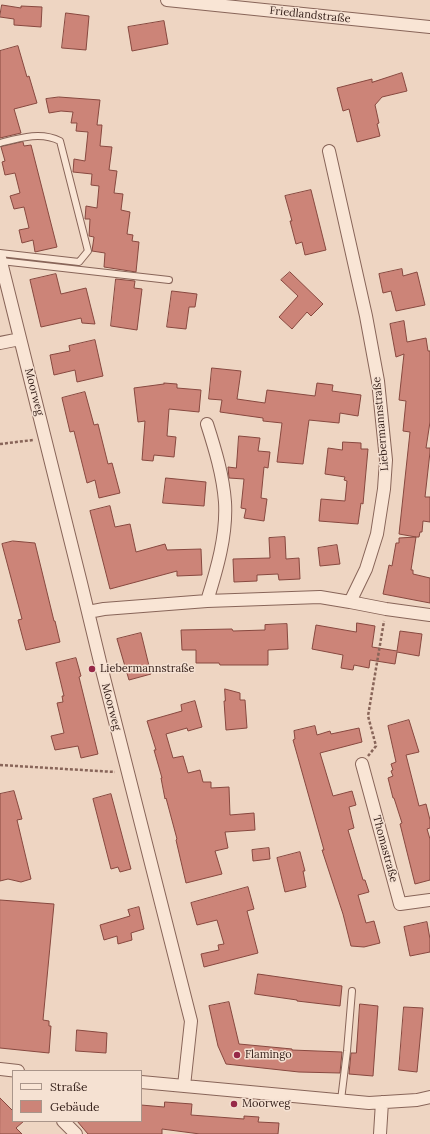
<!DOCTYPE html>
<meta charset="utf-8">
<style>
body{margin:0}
#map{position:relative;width:430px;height:1134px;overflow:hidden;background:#eed5c2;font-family:Lora,serif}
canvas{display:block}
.legend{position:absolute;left:12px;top:1070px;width:130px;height:52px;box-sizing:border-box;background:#f5e1d2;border:1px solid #a9958a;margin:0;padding:5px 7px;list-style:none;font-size:12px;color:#38231d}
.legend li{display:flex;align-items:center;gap:8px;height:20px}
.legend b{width:20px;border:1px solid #a9958a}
</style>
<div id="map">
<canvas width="430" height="1134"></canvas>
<ul class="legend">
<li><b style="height:5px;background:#f9e5d5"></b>Straße</li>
<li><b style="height:11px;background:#cc8478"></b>Gebäude</li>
</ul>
</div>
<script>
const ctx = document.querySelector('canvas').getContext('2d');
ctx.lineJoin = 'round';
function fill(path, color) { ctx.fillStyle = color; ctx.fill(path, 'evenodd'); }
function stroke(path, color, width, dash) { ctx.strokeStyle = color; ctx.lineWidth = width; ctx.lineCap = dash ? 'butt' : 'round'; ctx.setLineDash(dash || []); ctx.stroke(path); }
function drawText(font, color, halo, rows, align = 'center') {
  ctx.font = font + ' Lora,serif'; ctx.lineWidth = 3; ctx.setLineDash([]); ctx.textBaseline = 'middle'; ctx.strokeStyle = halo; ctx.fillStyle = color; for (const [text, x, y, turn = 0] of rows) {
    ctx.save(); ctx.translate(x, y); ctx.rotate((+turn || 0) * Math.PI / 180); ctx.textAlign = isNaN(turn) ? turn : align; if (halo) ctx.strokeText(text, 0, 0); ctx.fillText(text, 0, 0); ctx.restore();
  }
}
const building = new Path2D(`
 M2 5 21 8V6L42 7 41 27 14 25V19L0 17Z
 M66 13 89 16 86 50 62 48Z
 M164 21 168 44 132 51 128 27Z
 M18 46 27 77 29 76 37 103 14 109 21 133 0 138V51Z
 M402 73 407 91 382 97 375 105 379 123 377 124 380 136 357 142 349 109 343 111 337 88 372 79V82Z
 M59 97 100 100 97 125H102L100 146 112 147 109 170 117 171 114 193 123 194 121 210 130 212 127 234 133 235 132 241 139 242 136 272 104 267 105 253 92 251 94 237 89 236 90 219H85L86 206 97 208 99 186 91 185 92 174 73 172 74 159 85 161 88 132 76 131 77 123H71L73 112 61 111 49 113 46 99Z
 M23 142 24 146 31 145 57 247 35 252 33 240 22 243 19 230 29 228 24 207 14 209 10 196 20 193 15 173 5 175 2 162 5 161 1 147Z
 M311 190 326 250 305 255 302 242 296 244 290 221H292L285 196Z
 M402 269 403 276 417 272 425 305 396 311 391 291 383 293 379 274Z
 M290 272 323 304 311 316 307 312 292 329 279 317 298 296 281 280Z
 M56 274 61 294 86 288 95 324 82 323 81 318 41 327 30 280Z
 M116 279 135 281 134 288 142 289 137 330 111 326Z
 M172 291 197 294 195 307H189L186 329 167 327Z
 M404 321 407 342 426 338 428 351H430V422L426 448H430V452L425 497H430V522L423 521 422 532H420L419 537H416L411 570H413V574L430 578V603L383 594 389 565 392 566 396 543H399V538L416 537 399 534 410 432 403 431 406 401 399 400 404 354 396 357 390 324Z
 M95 340 103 376 77 382 75 370 54 375 50 355 70 351 69 346Z
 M212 368 241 371 237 399 265 403 267 390 315 396 317 383 333 385 332 391 361 395 358 416 340 413 339 423 309 420 303 464 277 462 282 423 263 421V418L220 412 222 400 209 399Z
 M164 383 177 384V388L201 390 199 412 169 409 167 436 176 437 174 457 154 455 153 461 142 460 145 421 138 422 134 388 164 384Z
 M85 392 94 425 98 424 108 464 112 463 120 493 99 498 95 480 87 483 74 431 70 432 62 398Z
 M239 436 260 438 258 451 270 452 268 468 264 467 261 498 267 499 264 521 244 518 246 509 241 508 244 479 229 478 228 467 236 468Z
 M343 442 361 443V449H368L363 504 361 503 358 524 319 521 321 499 345 501 347 481 344 480 345 477 325 474 328 448 342 450Z
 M166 478 206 482 204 506 163 503Z
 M110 506 115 527 130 524 136 552 165 544 167 550 201 549 202 575 177 576V571L110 589 90 511Z
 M285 537 286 559 299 558 300 579 279 580 278 574 257 575V581L234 582 233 559 270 558 269 538Z
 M13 541 35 543 54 621H55L60 642 26 650 18 620 22 619 2 544Z
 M337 545 340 564 320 566 318 548Z
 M357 623 375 626 372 647 397 651 400 631 422 634 419 656 397 652 395 664 370 660 369 668 354 665 353 670 341 668 343 655 312 649 316 625 356 632Z
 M287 624 288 649 268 650V665H220L219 663H196V650H182L181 630 232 629 233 631 265 630V625Z
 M141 633 151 674 129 680 117 639Z
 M76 658 81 676 79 677 98 754 81 758 78 746 55 750 51 736 64 733 57 703 63 702 62 696H64L56 663Z
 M225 689 240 693V700H245L247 728 226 730 224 701H225Z
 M195 701 202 727 188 731 187 728 166 734 173 758 183 756 188 773 200 770 203 782H211V788L229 787 230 815 254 813 255 830 225 832 228 848 215 851 222 874 186 883 176 840 177 839 166 798 165 799 161 778H162L154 750H156L147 721 182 711 181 705Z
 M409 720 419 752 406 755 419 806 426 804 430 820V828L427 829 430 839V880L415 884 400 824 402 823 394 798H393L388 778 393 776 391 771 393 770 391 764 396 762 388 726Z
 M315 726 317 735 330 731 331 734 359 728 362 742 320 753 333 796 352 791 356 805 349 807 354 828 348 830 363 880H365L369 892 358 895 366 923 374 921 380 943 364 947 351 946 343 914 322 850H324L293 740 295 739 294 731Z
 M14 791 22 819 17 820 31 879 21 882 8 879 0 881V794Z
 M111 794 131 869 120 872 118 867 111 869 93 799Z
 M269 848 270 859 253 861 252 850Z
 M300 852 305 871H303L306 887 285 892 277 858Z
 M248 887 254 909 247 911 258 953 204 967 201 954 219 950 218 945 224 944 217 920 197 925 191 903Z
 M0 900 54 904 43 1020 49 1021V1026H51L49 1053 0 1048Z
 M139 907 144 929 131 933 132 940 118 944 117 936 104 940 100 925 130 916 128 910Z
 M427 922 430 939V952L410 956 404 927Z
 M258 974 342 986 340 1006 297 1001V1000L255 994Z
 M229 1002 239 1044 292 1049V1050L342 1052 340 1073 299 1072 226 1064 218 1046 209 1006Z
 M360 1004 378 1006 373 1076 349 1074 351 1053H356Z
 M404 1007 423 1008 417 1072 399 1070Z
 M77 1030 107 1033 106 1053 76 1051Z
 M0 1098 13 1111V1121H24L16 1128 22 1134H0Z
 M165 1102 192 1104 191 1115 244 1119V1116L259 1117 258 1122 279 1123 278 1134H200L162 1129V1134H88L77 1121H141V1105L164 1107Z`);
fill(building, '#cc8478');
stroke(building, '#87483f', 1);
const service = new Path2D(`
 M0 143C19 138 41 131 60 141L88 251 79 262 0 253
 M1 261 169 280
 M341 1100 347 1051 352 991`);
const minor = new Path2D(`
 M167 0 430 27
 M0 258 81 583 102 670 191 1021 184 1086
 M0 343 20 339
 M207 601C217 569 227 535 225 502 223 475 215 449 207 424
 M350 602 386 609 430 615
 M88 612 104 609 207 601 320 597 350 602 366 569 377 534 384 489 386 460 378 381 366 316 329 151
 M362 764 400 904 430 900
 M0 1069 18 1071
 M141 1082 369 1103 417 1100 430 1097
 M63 1121 76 1134
 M380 1134 382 1102`);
stroke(service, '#886559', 8);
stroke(minor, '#886559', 14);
stroke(new Path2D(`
 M0 444 33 440
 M368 756 376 746 368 716 384 621
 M0 765 115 772`), '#886559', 2.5, [3, 2]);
stroke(service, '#f9e5d5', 6);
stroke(minor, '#f9e5d5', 12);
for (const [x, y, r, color] of [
 [92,669,4,"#972948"],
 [237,1055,4,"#972948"],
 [234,1104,4,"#972948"]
]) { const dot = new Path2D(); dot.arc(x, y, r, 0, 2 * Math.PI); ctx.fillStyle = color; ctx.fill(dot); stroke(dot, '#f5e1d2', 1.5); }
drawText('11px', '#38231d', '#f5e1d2', [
 ["Friedlandstraße",310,15,6],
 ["Moorweg",34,392,76],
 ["Liebermannstraße",381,424,-95],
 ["Moorweg",111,707,75],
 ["Thomastraße",385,849,75]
]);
drawText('11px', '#38231d', '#f5e1d2', [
 ["Liebermannstraße",100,669],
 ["Flamingo",245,1055],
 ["Moorweg",242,1104]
], 'left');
</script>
